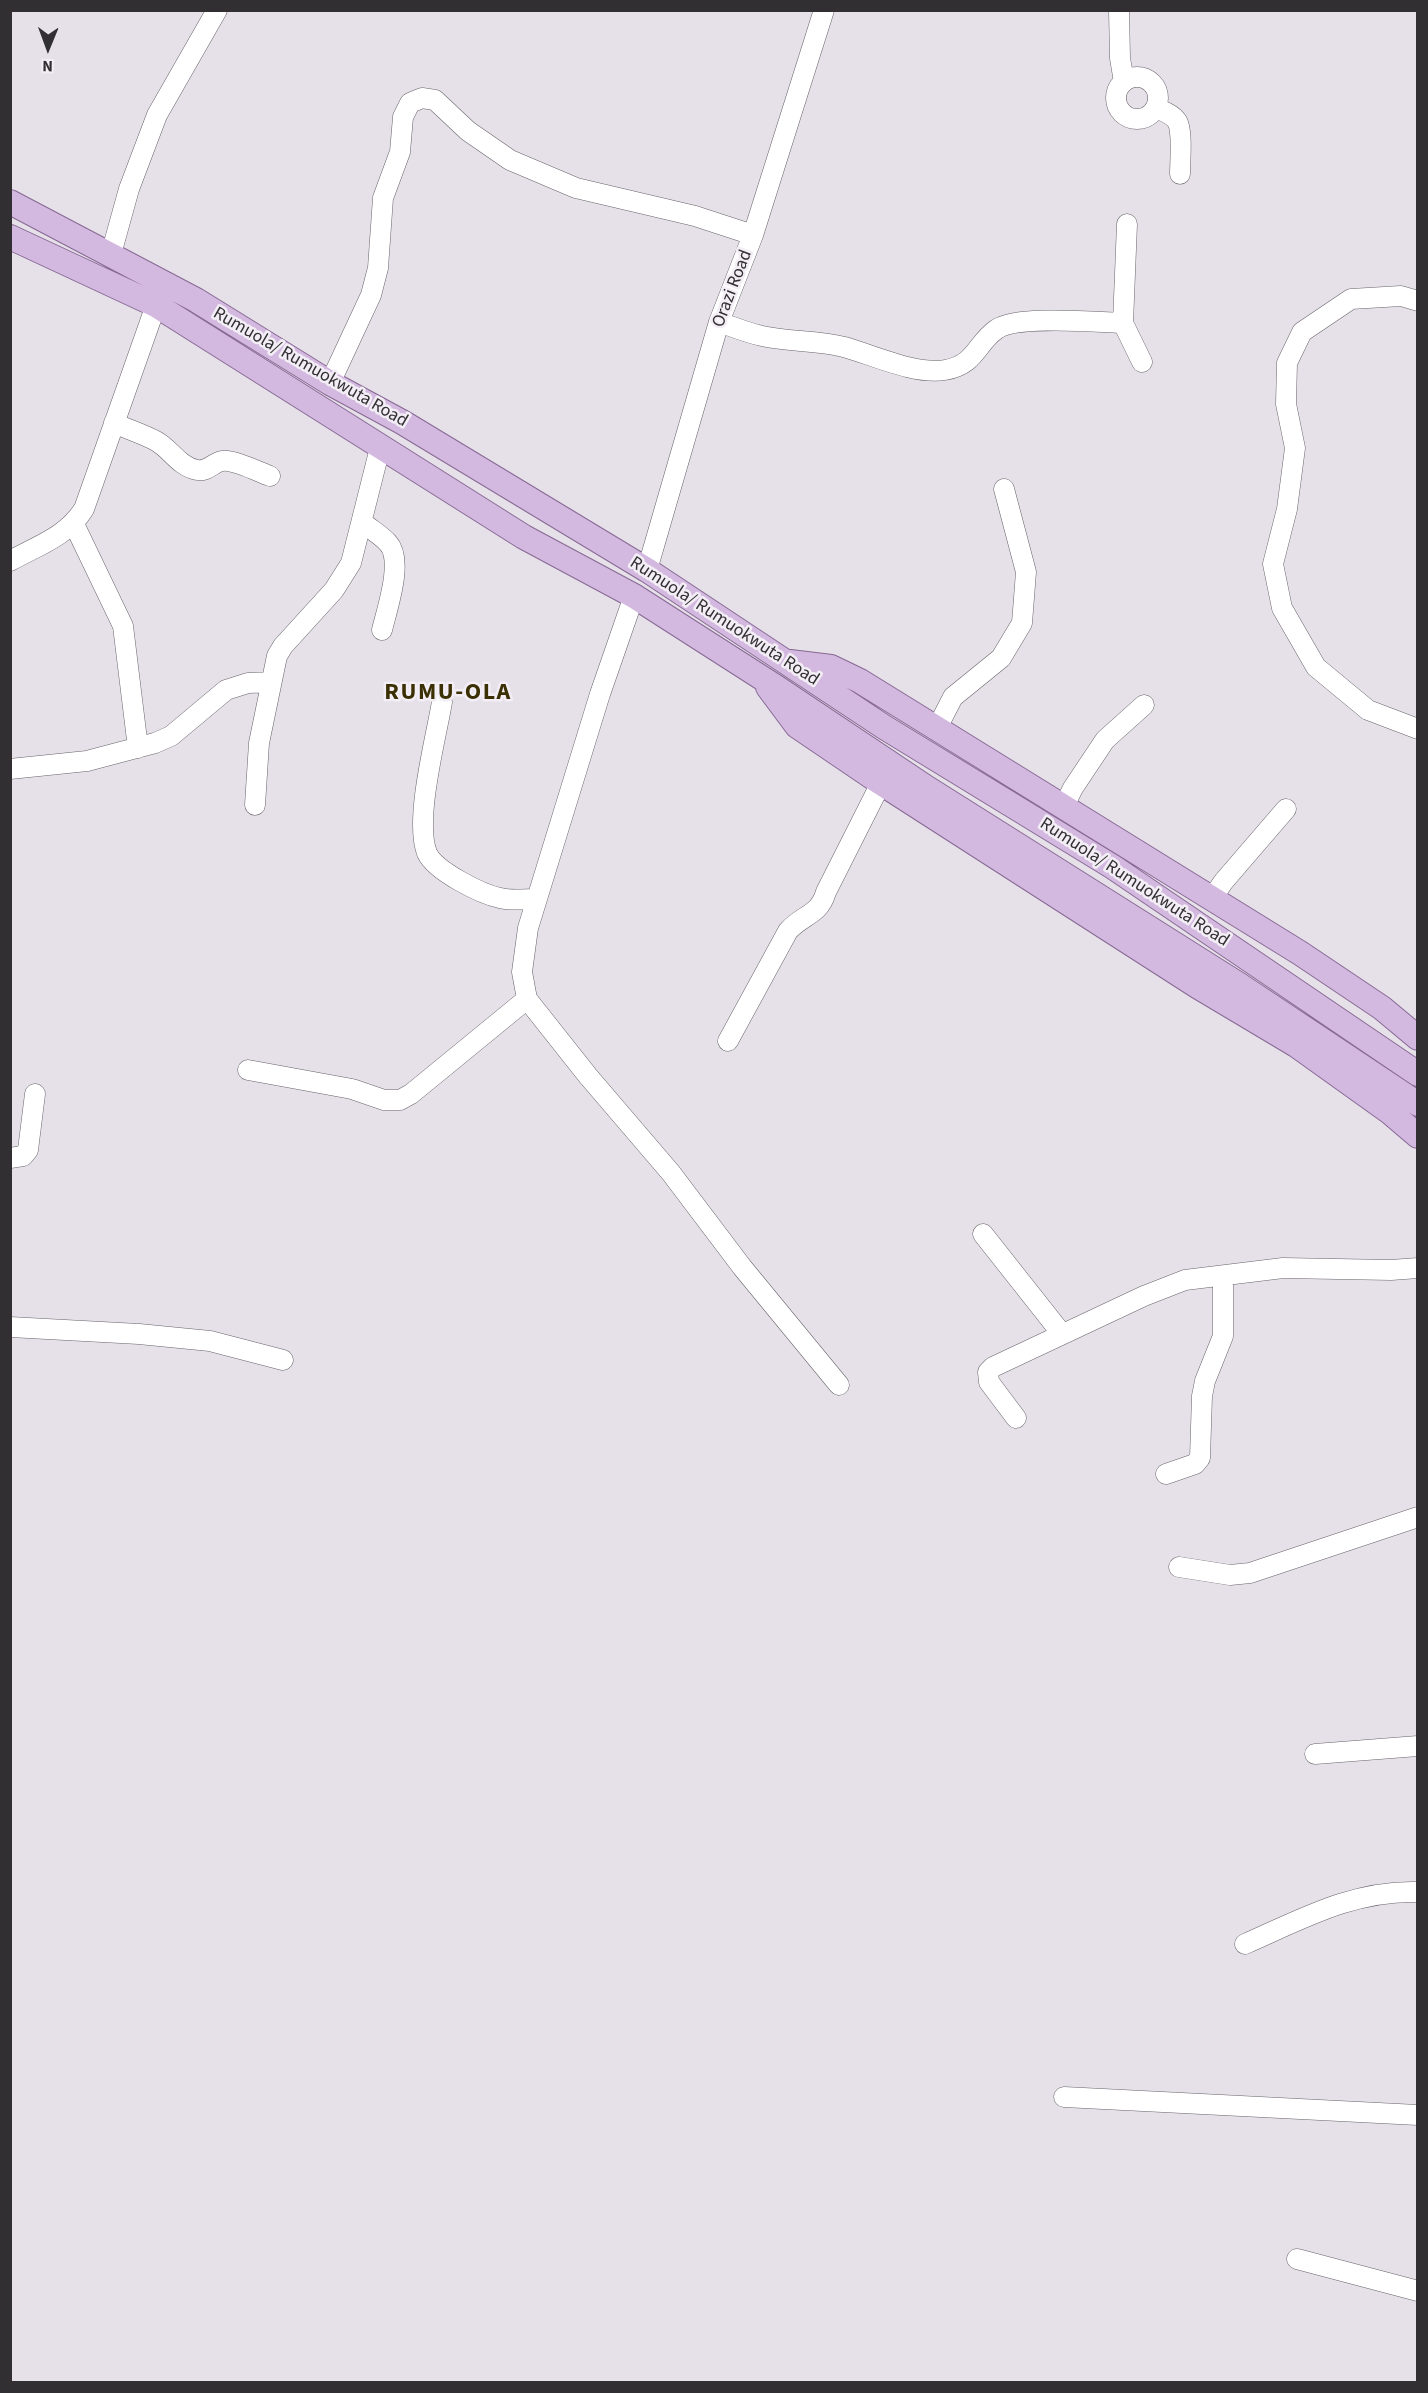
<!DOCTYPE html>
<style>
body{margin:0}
#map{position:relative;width:1428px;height:2393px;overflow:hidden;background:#e6e1e9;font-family:"Source Sans 3",sans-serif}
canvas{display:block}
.frame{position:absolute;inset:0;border:12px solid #312f32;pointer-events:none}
.north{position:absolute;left:18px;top:18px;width:60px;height:60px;-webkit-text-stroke:4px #f3eef6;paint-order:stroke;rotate:181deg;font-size:16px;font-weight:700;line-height:24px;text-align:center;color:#312f32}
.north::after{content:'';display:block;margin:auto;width:21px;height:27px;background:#312f32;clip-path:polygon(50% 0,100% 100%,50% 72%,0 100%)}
</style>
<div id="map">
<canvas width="1428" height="2393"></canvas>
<div class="frame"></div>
<div class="north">N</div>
</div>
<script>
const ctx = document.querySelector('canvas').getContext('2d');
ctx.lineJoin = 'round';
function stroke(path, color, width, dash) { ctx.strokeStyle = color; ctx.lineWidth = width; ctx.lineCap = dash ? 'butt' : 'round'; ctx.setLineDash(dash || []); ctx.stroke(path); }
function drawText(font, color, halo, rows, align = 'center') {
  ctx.font = font + ' "Source Sans 3",sans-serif'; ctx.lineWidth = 5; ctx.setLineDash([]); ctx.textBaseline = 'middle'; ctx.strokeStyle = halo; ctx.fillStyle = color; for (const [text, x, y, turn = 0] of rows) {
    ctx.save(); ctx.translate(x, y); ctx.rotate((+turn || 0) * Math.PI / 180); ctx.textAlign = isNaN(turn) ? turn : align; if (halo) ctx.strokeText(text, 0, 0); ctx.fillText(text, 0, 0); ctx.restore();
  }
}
const minor = new Path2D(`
 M1119 10 1120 58 1124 82
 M1116 98a21 21 0 1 1 42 0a21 21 0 1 1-42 0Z
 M1156 108C1163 111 1172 114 1177 121 1183 131 1180 161 1180 174
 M1127 224 1123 323 1142 362
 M111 254 129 189 157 115 217 10
 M1418 301 1401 296 1351 299 1302 332 1287 363 1286 404 1295 448 1287 509 1273 564 1282 608 1316 667 1368 710 1418 729
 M719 322C733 327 748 333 762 336 789 342 817 340 844 347 873 355 915 375 945 370 976 365 976 343 997 329 1017 315 1096 322 1123 323
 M330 383 371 295 378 268 383 198 400 152 403 117 410 103 422 98 435 100 468 131 510 160 576 188 695 216 753 235
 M114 423C127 429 143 434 156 441 171 449 178 466 197 470 208 472 212 463 222 461 233 459 259 472 270 476
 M362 522C370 529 381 535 388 543 404 560 387 609 382 630
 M74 524 123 626 138 748
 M10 561C39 545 66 537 84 509L156 305
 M647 570 719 322 753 235 824 10
 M634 596 600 694 528 928 522 972 527 999 588 1076 671 1173 742 1267 839 1385
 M442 702C436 738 414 820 427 853 435 871 481 894 500 898 511 901 525 899 537 899
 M937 728 953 697 1001 658 1022 623 1026 572 1004 489
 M10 769 87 761 155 743 171 736 226 690 248 683 270 682
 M255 805 259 743 277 656 283 646 334 590 351 563 380 448
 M1064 806 1073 788 1105 740 1144 705
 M1212 898 1224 881 1286 809
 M728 1041 788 931C803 914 819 916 826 892L881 783
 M248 1070 352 1089 384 1100H400L411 1094 527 999
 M10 1158 23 1156 28 1150 35 1094
 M983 1234 1062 1334
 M10 1327 139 1334 210 1341 283 1360
 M1016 1418 989 1382 988 1372 993 1367 1144 1296 1185 1280 1283 1268 1391 1270 1418 1268
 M1166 1474 1195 1464 1200 1458 1202 1396 1205 1381 1223 1336V1276
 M1179 1567 1230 1575 1250 1573 1418 1517
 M1315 1754 1418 1746
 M1245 1944C1302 1919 1353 1890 1418 1892
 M1064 2097 1418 2115
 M1297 2259 1418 2291`);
const major = new Path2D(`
 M10 202 196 300 330 383 402 422 647 570 884 727 1113 867 1418 1074
 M10 237 156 305 524 537 634 596 776 687 927 788 1241 986 1418 1104
 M790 662 831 667 860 681 1300 953 1382 1008 1418 1038
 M768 687 797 726 881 783 1197 986 1296 1045 1391 1113 1418 1136`);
stroke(minor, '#68636a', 21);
stroke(major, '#876994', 26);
stroke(minor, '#fff', 20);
stroke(major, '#d3b8df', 24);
drawText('18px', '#312f32', '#f3eef6', [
 ["Orazi Road",733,289,-69],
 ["Rumuola/ Rumuokwuta Road",310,368,30],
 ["Rumuola/ Rumuokwuta Road",724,622,33],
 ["Rumuola/ Rumuokwuta Road",1134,883,33]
]);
ctx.letterSpacing = '1.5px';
drawText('bold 24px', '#3b3004', '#f3eef6', [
 ["RUMU-OLA",448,694]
]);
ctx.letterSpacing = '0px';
</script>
